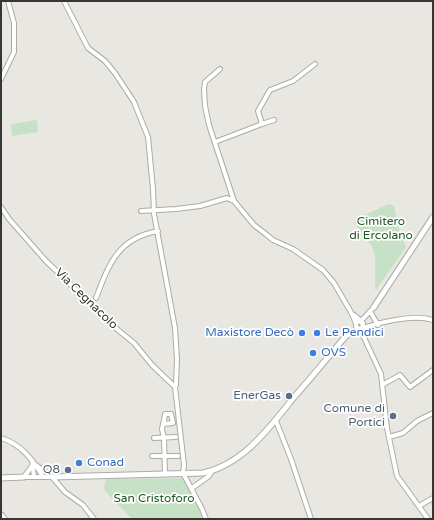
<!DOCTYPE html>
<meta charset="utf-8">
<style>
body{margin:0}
#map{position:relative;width:434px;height:520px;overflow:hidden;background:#e8e7e2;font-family:"Varela Round",sans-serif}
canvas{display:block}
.frame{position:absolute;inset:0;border:2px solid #373634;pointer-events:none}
</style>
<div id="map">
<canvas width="434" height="520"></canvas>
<div class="frame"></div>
</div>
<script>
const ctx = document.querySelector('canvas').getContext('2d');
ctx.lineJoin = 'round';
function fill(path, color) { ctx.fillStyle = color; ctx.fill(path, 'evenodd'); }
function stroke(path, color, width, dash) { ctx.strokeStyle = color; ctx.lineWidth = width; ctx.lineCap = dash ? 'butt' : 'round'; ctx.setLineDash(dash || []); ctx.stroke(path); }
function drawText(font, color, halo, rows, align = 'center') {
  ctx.font = font + ' "Varela Round",sans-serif'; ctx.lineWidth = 3.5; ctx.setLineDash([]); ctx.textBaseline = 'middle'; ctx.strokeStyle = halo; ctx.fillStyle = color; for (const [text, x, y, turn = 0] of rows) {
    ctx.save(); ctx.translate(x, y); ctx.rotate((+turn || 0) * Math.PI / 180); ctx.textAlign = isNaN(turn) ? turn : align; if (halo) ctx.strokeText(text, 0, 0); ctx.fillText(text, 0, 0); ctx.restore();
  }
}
fill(new Path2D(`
 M37 120 38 132 12 136 11 124Z
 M389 204 394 206 398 226 406 247 376 290 375 289V255L371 245 354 222 360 217Z
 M184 478 201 509 205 519H132L105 491 104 486 106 479Z`), '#c7e1c6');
const minor = new Path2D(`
 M64 1 88 48 105 61 115 73 134 102 148 137 153 189 154 214 175 328 177 359 176 385 175 387 184 465 183 473 202 509 206 519
 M220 69 205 82 204 89 205 106 209 125 234 201 254 225 267 235 273 240 293 249 323 270 334 283 352 314 356 324
 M1 79 14 52V23L8 1
 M262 124 274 120
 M215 142 262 124 258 111 270 90 293 81 315 64
 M1 207 9 219 46 261 118 330 134 343 152 365 175 387
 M141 211 176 209 200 206 227 198 234 201
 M96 298C109 264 118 238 158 231
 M371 313 378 325
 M354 315 361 321 374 307
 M360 329 381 374 387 428 397 476 428 519
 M360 329C380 322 413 314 433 320
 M360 329 356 327V324L358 321 363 323 362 328
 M345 337 358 329
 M382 385 400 375 410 387 433 370
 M276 421 291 459 311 519
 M163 424 164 421 165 414H171L173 423 163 424 162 429 164 438 165 474
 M389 437 403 433 417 421 433 413
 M1 438C21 444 33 460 43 477
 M154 438 176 437
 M152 456H178
 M32 460 34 477
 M36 465 52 477 65 492 83 505 94 519
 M24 477H52
 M24 477 32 466
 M192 488 209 476 212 471
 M419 506 433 498
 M2 515 5 519`);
const major = new Path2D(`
 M374 307 433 217
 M52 477 203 473C244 464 270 427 295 396 312 377 328 357 345 337
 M1 478 24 477`);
stroke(minor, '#acaba6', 6);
stroke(major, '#acaba6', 7);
stroke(minor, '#fff', 4);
stroke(major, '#fff', 5);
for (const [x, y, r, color] of [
 [302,333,4,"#3f7fe0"],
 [317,333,4,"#3f7fe0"],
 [313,353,4,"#3f7fe0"],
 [289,396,4,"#5c6f8a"],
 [393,416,4,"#5c6f8a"],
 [79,463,4,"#3f7fe0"],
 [68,470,4,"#5c6f8a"]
]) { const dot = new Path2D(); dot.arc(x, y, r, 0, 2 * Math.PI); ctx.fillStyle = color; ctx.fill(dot); stroke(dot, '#fff', 1.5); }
drawText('12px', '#1e5621', '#fff', [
 ["Cimitero",381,222],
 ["di Ercolano",381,236],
 ["San Cristoforo",154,499]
]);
drawText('12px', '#373634', '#fff', [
 ["Via Cegnacolo",86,299,44]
]);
drawText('12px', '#366cbe', '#fff', [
 ["Maxistore Decò",294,333,"right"],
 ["Le Pendici",325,333],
 ["OVS",321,353],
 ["Conad",87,463]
], 'left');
drawText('12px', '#4e5e75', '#fff', [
 ["EnerGas",281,396],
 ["Comune di",385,409],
 ["Portici",385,423],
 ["Q8",60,470]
], 'right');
</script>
